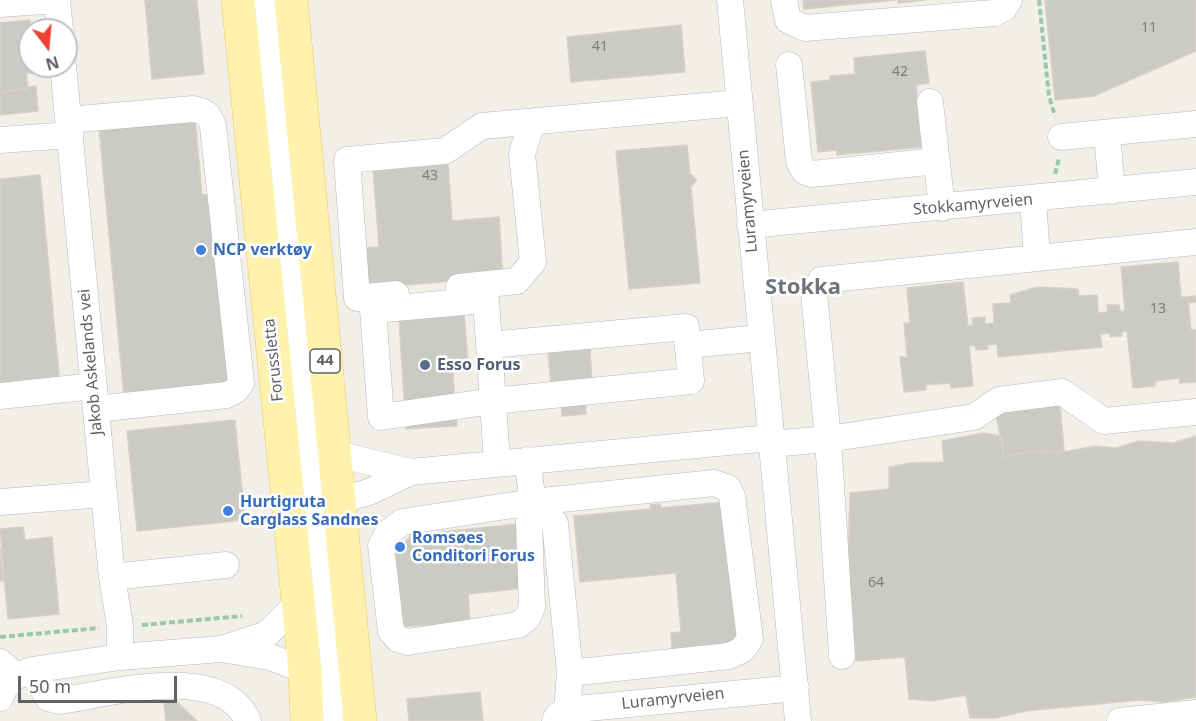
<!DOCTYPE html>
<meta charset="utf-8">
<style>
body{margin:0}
#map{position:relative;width:1196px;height:721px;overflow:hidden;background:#f1efe8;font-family:"Noto Sans",sans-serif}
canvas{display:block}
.north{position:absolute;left:18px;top:18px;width:60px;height:60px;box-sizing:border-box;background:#fff;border:2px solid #bfc1c3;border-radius:50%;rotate:164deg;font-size:16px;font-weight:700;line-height:24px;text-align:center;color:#5f6368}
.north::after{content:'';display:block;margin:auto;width:21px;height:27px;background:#ea4335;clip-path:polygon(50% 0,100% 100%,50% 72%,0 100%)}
.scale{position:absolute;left:18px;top:676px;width:159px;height:27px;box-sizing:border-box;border:3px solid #5f6368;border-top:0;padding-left:8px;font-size:18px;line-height:21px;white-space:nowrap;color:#5f6368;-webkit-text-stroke:4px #fff;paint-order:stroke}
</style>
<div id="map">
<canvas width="1196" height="721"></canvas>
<div class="north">N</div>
<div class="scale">50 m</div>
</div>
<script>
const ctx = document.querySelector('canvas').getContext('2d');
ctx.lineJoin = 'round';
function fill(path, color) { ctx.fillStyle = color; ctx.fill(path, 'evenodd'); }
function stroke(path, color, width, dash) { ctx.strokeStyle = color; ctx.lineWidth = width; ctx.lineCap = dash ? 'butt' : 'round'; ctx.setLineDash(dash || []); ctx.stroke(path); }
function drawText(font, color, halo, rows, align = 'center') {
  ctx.font = font + ' "Noto Sans",sans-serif'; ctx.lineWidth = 5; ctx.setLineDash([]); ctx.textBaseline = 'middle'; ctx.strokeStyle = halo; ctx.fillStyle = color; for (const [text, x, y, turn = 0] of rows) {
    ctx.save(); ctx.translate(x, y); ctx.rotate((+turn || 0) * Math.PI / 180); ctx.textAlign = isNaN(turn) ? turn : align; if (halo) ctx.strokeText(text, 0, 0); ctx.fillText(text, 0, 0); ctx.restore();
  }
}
const building = new Path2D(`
 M145 0H197L204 74 152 79Z
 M803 0H896L804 9Z
 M898 0H926L898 3Z
 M1045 0H1196V51L1094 96 1055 100Z
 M30 20V66H34L35 73H26L28 89 0 92V23Z
 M681 25 685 72 571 82 567 37Z
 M925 51 929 83 916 85 922 147 837 155V150L818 152 811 82 830 80V76L855 74 854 58Z
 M36 86 38 111 0 115V92Z
 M195 118 202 195 213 194 231 387 124 397 99 127Z
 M687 145 690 174 697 180 691 187 700 283 629 289 616 151Z
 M448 164 452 221 499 217 503 277 367 288 363 248 379 247 373 170Z
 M40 175 60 385 0 391V179Z
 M1178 262 1181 297H1188L1191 330H1196V382L1180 383 1179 378 1155 381V386L1133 388 1127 331 1122 332V336L1110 337V333L1100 334 1102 347 998 357 997 344 987 345 988 349 976 350 975 345 969 346 973 386 951 388 950 383 926 385V390L904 392 900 357H907L904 323H910L907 288 963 282 968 326 973 325 972 318 985 317V324L994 323 993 304 1011 303 1010 295 1038 287 1078 289 1079 296 1097 295 1098 313 1108 312 1107 305H1119L1120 311H1125L1121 267Z
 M1196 296V302L1188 303V297Z
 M464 314 468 361 452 363 457 426 406 429 399 319Z
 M590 348 592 382H584L586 414 562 416 560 384 551 385 548 351Z
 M1060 404 1064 450 1058 453 1027 452 1004 457 996 414Z
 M235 420 245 520 137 531 127 431Z
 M983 433 1002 436 1004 457 1039 451 1058 453 1096 446 1116 448 1139 441 1173 443 1196 436V697L1164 702 1139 700 1026 711 996 718H970L966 695 932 701 909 699 905 657 856 661 848 574 850 493 889 489V467L910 463 944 462 942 441Z
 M727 502 741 646 672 652 671 633 681 632 676 573 580 582 574 516 651 509 650 505 660 504V508Z
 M519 524 525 588 468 594 470 621 402 627 395 555 411 535Z
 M23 527 25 540 52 537 59 614 8 619 0 529Z
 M0 549 3 581H0Z
 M480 692 483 721H409L407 699Z
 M176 701 197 721H166L164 702Z`);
fill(building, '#cccac5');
stroke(building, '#d6d1c6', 1.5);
const minor = new Path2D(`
 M57 0 60 30
 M265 0 333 721
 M730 0 798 721
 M784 0 788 20 805 28 994 13 1004 8 1009 0
 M0 4 57 0
 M789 65 799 161 804 171 812 174 937 161
 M63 66 112 577 120 626V657
 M930 102 942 208
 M68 120 193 109C205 111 209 114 213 126L241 383 236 390 227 395 96 409
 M1107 133 1112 191
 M1061 137 1196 124
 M0 140 70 135
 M1033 200 1037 257
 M750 225 1196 182
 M459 287 517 281 533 262 522 154 532 122
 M396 294 357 298 347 160 445 151 482 126 739 103
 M489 345 686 327 691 381 493 401 381 417 373 310 486 300 497 462
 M688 345 761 338
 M0 396 94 386
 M771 444 828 439 974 417 999 400 1062 392 1104 421 1196 412
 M333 453 411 472 770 438
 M527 460 533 502 555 523 570 673 567 710
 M337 501 369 492 411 472
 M0 502 104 494
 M533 502 529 522 532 607 527 618 518 625 408 642 398 639 391 631 381 546 388 533 402 522 533 502 714 483 728 488 732 496 750 639 742 650 729 656 570 673
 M112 577 226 565
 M224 648 267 634 299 602
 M842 656 828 439 814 293 821 280 1196 242
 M0 662 16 676
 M32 670 48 698 59 701C108 694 222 661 248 721
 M0 698 5 687 16 676 32 670 120 657 221 649 270 657 305 670
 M555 721 557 716 567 710 796 688
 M1120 721 1196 713`);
const major = new Path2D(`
 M238 0 305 670 307 721
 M291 0 360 721`);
stroke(minor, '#b5b8bc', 27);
stroke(major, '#f2c960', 34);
stroke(new Path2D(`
 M1039 0 1049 96 1055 116
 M1055 174 1059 158
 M142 625 242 616
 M0 637 99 628`), '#9cc7a9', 4, [6, 3]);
stroke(minor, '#fff', 26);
stroke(major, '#fff2af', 33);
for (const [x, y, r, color] of [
 [201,250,6,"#3f7fe0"],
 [425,365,6,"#5c6f8a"],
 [228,511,6,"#3f7fe0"],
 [400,547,6,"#3f7fe0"]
]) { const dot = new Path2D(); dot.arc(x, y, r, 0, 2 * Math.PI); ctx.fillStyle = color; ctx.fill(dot); stroke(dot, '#fff', 2); }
drawText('14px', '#7a7d7f', null, [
 ["11",1149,28],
 ["41",600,47],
 ["42",900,72],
 ["43",430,176],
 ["13",1158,309],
 ["64",876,583]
]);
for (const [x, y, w] of [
 [325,361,30]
]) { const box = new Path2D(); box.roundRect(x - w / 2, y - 12, w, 24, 4.5); ctx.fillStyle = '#fff'; ctx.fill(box); stroke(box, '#5f6368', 1.5); }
drawText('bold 15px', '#5f6368', null, [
 ["44",325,361]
]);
drawText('16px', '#5f6368', '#fff', [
 ["Luramyrveien",748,201,-95],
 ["Stokkamyrveien",973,205,-5],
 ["Forussletta",274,360,-96],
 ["Jakob Askelands vei",91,362,-95],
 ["Luramyrveien",673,699,-6]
]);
drawText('bold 16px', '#366cbe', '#fff', [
 ["NCP verktøy",213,250],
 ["Hurtigruta",240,502],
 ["Carglass Sandnes",240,520],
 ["Romsøes",412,538],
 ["Conditori Forus",412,556]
], 'left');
drawText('bold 16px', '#4e5e75', '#fff', [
 ["Esso Forus",437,365]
], 'left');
drawText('bold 22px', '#70757a', '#fff', [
 ["Stokka",803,288]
]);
</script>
